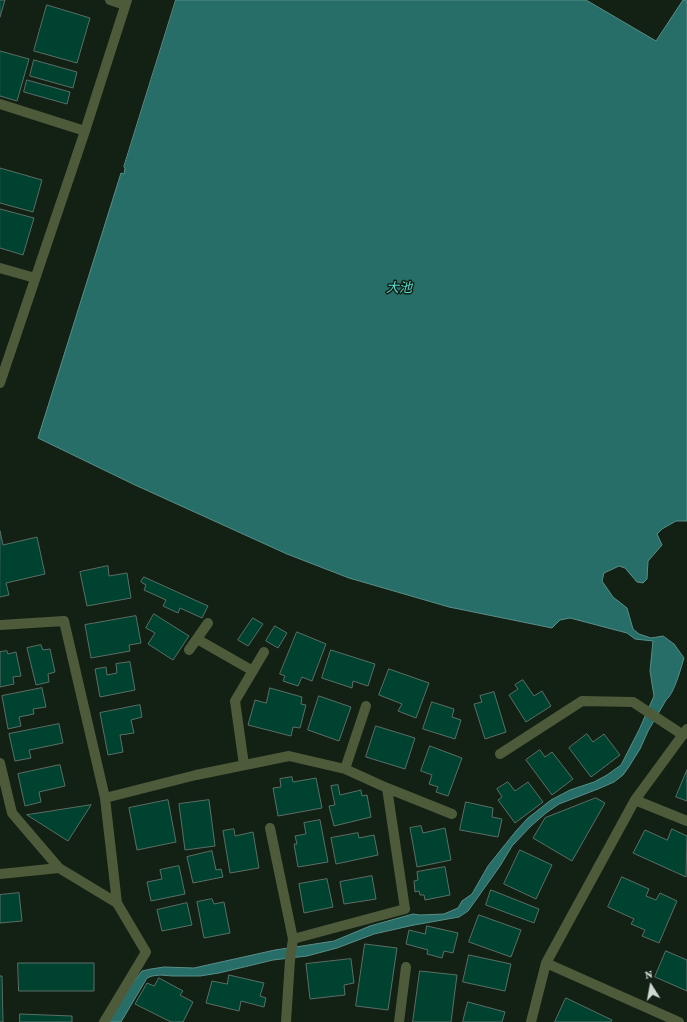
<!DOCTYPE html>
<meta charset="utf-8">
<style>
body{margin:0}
#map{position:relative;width:687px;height:1022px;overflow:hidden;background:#132014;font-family:"Crimson Pro",serif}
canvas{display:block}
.north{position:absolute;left:631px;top:966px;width:40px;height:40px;-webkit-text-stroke:3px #132014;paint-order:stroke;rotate:349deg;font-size:11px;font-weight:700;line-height:16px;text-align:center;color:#d0d9d1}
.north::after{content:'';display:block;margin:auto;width:14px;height:18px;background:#d0d9d1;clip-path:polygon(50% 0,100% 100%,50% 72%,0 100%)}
</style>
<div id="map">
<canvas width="687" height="1022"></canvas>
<div class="north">N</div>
</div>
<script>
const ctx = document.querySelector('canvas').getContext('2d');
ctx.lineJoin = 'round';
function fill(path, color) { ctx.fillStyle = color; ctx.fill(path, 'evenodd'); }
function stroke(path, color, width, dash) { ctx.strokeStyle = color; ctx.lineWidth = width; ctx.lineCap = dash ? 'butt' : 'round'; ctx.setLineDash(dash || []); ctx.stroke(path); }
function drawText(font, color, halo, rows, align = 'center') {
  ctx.font = font + ' "Crimson Pro","Noto Sans JP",serif'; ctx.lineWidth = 3; ctx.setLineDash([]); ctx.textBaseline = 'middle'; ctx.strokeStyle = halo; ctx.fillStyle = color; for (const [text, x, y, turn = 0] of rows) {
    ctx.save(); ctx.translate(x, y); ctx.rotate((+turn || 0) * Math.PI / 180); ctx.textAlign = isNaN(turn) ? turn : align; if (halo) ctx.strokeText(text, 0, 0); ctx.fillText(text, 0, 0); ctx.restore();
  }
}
const water = new Path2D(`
 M176 0H586L656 41 683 0H687V521H676L662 529 657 534 662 545 648 561 647 579 643 583 637 582 625 568 619 566 604 573 602 581 613 597 627 608 633 629 639 634 651 638 663 636 674 644 684 658C681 668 674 694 666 700L648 731 640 749 628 768 623 775 614 782 598 789 559 804 546 813 531 826 512 846 500 866 468 911 459 917 414 925 374 934 337 948 307 956 273 960 219 973 200 976H173L160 975 152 976 147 978 121 1022H109L131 985 142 971 151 969 164 967 194 968 275 950 302 946 334 941 370 926 413 914 420 915 444 914 458 908 462 901 472 894 488 866 516 831 528 818 551 800 570 790 594 782 607 775 621 765 639 730 654 696 650 671 653 641 635 639 627 633 570 618 560 620 552 628 449 607 349 578 287 554 135 485 38 438 121 173 124 174 125 168 124 167Z`);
fill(water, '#276e69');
stroke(water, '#5a8e88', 1);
const building = new Path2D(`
 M0 0H5L0 17Z
 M47 5 90 18 77 63 34 51Z
 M0 51 29 59 17 101 0 96Z
 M34 60 77 72 73 88 30 76Z
 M27 80 70 92 67 104 24 92Z
 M0 168 42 180 33 212 0 203Z
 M0 209 34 218 23 255 0 248Z
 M0 531 3 545 37 537 45 574 6 583 9 595 0 597Z
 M108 566 109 576 127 573 131 598 87 606 80 572Z
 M144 577 208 606 202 618 180 608 178 613 163 606 166 600 144 590 146 585 141 582Z
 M154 614 189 636 173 660 148 644 155 633 146 628Z
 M136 616 141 643 129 645 130 651 91 658 85 625Z
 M253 618 263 624 248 646 238 640Z
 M275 626 287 633 278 648 266 641Z
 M297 632 326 644 312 681 302 677 298 686 283 681 285 676 280 674Z
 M41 645 43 650 50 649 55 672 48 674 49 682 36 685 27 648Z
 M331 650 375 664 368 686 353 681 352 688 322 678Z
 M7 651 8 654 16 652 21 676 13 677 14 684 0 687V652Z
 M130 662 135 690 100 697 95 669 106 667 107 675 117 673 116 664Z
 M389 669 429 683 416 718 398 711 402 704 379 695Z
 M523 680 534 696 542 691 551 706 526 722 509 695 518 689 515 685Z
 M42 688 46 707 33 709 34 714 19 717 21 726 8 729 2 696Z
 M270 688 302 697 301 704 306 705 300 728 293 727 291 736 248 725 255 700 266 703Z
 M494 692 506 732 485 739 474 704 482 702 480 696Z
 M319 696 351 707 339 741 308 730Z
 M432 702 454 709 452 717 461 720 455 739 423 729Z
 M140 705 142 717 131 720 134 733 120 735 123 752 108 755 100 713Z
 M59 724 63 743 29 750 31 758 15 761 9 734Z
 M376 726 415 738 405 769 366 757Z
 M587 734 593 742 604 734 620 755 591 777 569 748Z
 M430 746 462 758 448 796 436 792 438 787 429 784 432 775 421 771Z
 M540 750 545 757 552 752 573 779 552 795 526 760Z
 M60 765 65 786 39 792 41 802 25 806 18 774Z
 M687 770V801L676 797Z
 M292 777 293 782 316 778 322 808 278 816 273 788 281 787 280 779Z
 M508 782 515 791 528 782 543 802 515 823 498 800 502 797 497 789Z
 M338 785 340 795 361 790 362 796 367 795 371 817 334 826 329 806 335 805 331 786Z
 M596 798 605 803 572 861 533 838 545 818Z
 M168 800 176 842 137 850 129 808Z
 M209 800 215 846 185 850 179 804Z
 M466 802 493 808 492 817 502 819 498 837 460 830Z
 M91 805 68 841 27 815Z
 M320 820 328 862 298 867 294 844H297L295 836 306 834 304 823Z
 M421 826 423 833 445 828 451 860 417 867 410 828Z
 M234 829 235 836 253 832 259 868 230 873 223 831Z
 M672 829 687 836 686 877 633 853 645 830 667 840Z
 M358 833 359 838 374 835 378 855 336 864 331 838Z
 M520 850 552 865 536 899 504 884Z
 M212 851 216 870 221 869 223 877 193 883 187 857Z
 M179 866 185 894 151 901 147 882 162 879 160 870Z
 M445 867 450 895 425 900 424 895H420L419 891 415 892 414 881 418 880 417 872Z
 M372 876 376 899 344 904 340 882Z
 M622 877 649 889 646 896 656 900 660 893 677 901 659 943 642 936 645 930 631 924 634 919 608 907Z
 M327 879 333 907 304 913 299 884Z
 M491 890 539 909 534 923 486 905Z
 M19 893 22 921 0 923V895Z
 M212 899 214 904 224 902 230 933 204 938 197 902Z
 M187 903 192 925 162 931 157 910Z
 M479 915 521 930 511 957 469 942Z
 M427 926 458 933 453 953 444 951 442 958 427 954 428 950 406 944 409 930 425 934Z
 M365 944 397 948 388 1010 356 1006Z
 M666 951 687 960V991L655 977Z
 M469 955 511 964 505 991 463 982Z
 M351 959 354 983 344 985 345 995 310 999 306 964Z
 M18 963H94V991H19Z
 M420 971 457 975 451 1022H413Z
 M229 975 264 983 260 996 266 998 264 1007 241 1001 239 1011 206 1003 212 981 227 984Z
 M0 976H2L3 1022H0Z
 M159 978 183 991 180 995 193 1002 183 1022H171L135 1004 147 983 154 986Z
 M566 998 612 1020 611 1022H555Z
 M468 1002 505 1012 502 1022H463Z
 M20 1014 72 1016V1022H20Z`);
fill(building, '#004230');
stroke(building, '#5a6f66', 1);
stroke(new Path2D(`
 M110 0 125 5
 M0 104 85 131
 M0 268 35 278
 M0 383 85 131 127 0
 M0 625 64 621 105 798 117 903
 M197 639 253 671
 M189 650 208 623
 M500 754 582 701 633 702 683 735
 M0 763 12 813 59 868
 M244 765 235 701 264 652
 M345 769 366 706
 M105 798 196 775 289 756 345 769 387 788 452 814
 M635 800 687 821
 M270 828 293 939 290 960 286 1022
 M0 874 59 868 117 903 146 952 104 1022
 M293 939 405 909 387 788
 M546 963 679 1022
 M399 1022 406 967
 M531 1022 546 963 635 800 687 729`), '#4e5b3b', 10);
drawText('italic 13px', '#54dcd3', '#132014', [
 ["大池",399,288]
]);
</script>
